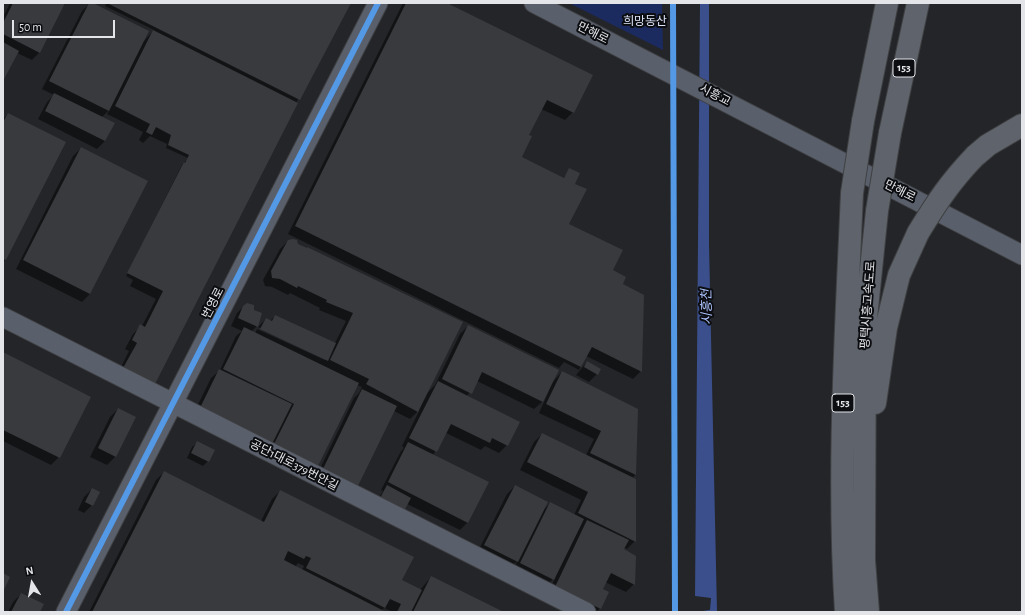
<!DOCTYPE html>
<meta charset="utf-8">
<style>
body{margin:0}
#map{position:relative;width:1025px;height:615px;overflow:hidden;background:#232528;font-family:"Alegreya Sans",sans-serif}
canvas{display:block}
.frame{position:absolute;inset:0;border:4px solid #e3e5e9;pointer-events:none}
.north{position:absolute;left:12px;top:563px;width:40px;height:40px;-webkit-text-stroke:3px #0c0d10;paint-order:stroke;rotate:349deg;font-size:11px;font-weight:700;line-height:16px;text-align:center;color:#e3e5e9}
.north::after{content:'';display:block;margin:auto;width:14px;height:18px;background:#e3e5e9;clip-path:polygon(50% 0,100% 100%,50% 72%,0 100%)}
.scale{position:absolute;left:12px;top:20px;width:103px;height:18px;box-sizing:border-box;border:2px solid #e3e5e9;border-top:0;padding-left:5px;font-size:12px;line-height:14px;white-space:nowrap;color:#e3e5e9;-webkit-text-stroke:3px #0c0d10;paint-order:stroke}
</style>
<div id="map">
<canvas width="1025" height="615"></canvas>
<div class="frame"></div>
<div class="north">N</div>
<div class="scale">50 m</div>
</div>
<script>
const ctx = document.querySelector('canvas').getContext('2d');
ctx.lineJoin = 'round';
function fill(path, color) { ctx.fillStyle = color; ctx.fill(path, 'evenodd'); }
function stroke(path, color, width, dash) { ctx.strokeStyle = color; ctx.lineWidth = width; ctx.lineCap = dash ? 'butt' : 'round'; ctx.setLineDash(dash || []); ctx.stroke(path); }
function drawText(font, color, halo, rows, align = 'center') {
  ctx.font = font + ' "Alegreya Sans","Noto Sans KR",sans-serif'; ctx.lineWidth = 4; ctx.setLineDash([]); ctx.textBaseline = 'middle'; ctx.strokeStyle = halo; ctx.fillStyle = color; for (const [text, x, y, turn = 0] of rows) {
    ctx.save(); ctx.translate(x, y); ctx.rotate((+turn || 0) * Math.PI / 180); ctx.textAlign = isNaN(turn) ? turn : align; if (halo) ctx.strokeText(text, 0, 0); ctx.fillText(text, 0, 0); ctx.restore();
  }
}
fill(new Path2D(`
 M569 3H662L663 50Z`), '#1c2b5f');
fill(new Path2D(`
 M700 3H709V244L717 612H695L710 610 711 598 695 596Z`), '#3b4f8c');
fill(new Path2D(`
 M10 3H64L40 52 32 60 17 53 3 79V17Z
 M90 3 144 41 154 30 105 6 107 3H350L296 103 154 384 116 377 129 351 125 349 133 334 141 326H142L156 299 130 286 133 280 126 276 182 165 188 158 166 148 167 144 150 136 143 143 139 140 143 132 107 114 110 109 101 118 105 141 97 149 38 119 47 102 54 95 42 89 82 11Z
 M403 3H445L573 112 565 120 541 109 528 135 520 158 563 179 570 169 574 184 568 225 609 274 621 285 641 371 633 379 586 356 579 370 564 362 559 368 288 234Z
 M8 114 5 260 3 262V119Z
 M81 148 90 294 82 302 16 269 73 156Z
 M288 241 298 245 427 393 435 385 460 334 468 326 551 383 562 372 637 410 635 475 632 478 635 541 627 549 624 547 623 550 634 584 626 592 605 582 601 590 600 608 596 612H583L547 595 556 576 545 587 513 571 517 561 509 569 477 553 507 494 515 486 543 510 551 503 574 515 581 500 520 470 534 442 542 434 586 455 594 439 539 413 549 391 547 390 542 402 534 409 477 381 467 396 507 445 499 453 485 446 481 450 446 433 433 455 468 522 460 530 407 504 372 509 383 491 381 490 401 451 404 448 402 446 420 409 410 419 394 411 314 481 354 398 359 393 362 387 357 385 315 469 191 419 211 378 220 370 236 336 242 331 231 326 237 313 245 305 261 314 257 326 251 332 255 334 257 329 325 360V358L258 327 266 319 270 321 275 316 335 343 346 321 319 310 320 308 290 293 288 295 272 287 265 286 263 280 280 249Z
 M3 354 59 457 51 465 3 441Z
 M587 362 597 374 589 382 576 375Z
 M118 409 134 418 115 457 107 465 90 457 110 417Z
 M198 442 208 461 203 466 187 458 192 447Z
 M164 472 261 521 272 499 280 491 401 580 420 590 431 577 502 612H393L384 608 381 611 384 612H89L156 480ZM298 563 304 566 302 570 295 567Z
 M92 489V505L84 513 78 510 84 497Z
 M21 594 39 612H8L13 602Z`), '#0007');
fill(new Path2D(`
 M13 3H65L40 53 3 34V23Z
 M89 3H93L149 31 109 111 49 81Z
 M107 3H351L300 100Z
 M406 3H447L593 75 574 113 547 100 529 135 532 136 522 157 564 178 569 168 580 173 575 184 587 189 569 224 623 250 613 270 626 277 623 284 644 295 642 372 592 347 581 367 295 226Z
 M153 30 298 103 155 384 123 368 137 343 132 340 140 324 145 327 163 291 127 273 184 162 185 163 189 155 168 145 171 135 156 127 152 135 146 132 150 124 115 106Z
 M3 42 19 51 3 81Z
 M54 93 115 123 105 141 45 111Z
 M8 113 66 142 6 260 3 259V122Z
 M81 147 148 181 90 294 23 260Z
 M293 239 297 240 298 244 307 248V247L463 322 418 412 366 384 369 379 330 360 353 313 326 302 327 300 298 286 297 288 280 279 272 278 271 271 288 240Z
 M247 303 254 305V310L262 313 258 327 238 318 243 306Z
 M275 315 336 343 328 361 260 329 266 318 272 321Z
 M468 325 559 370 543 402 482 372 472 394 442 379Z
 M244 327 359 383 316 470 272 448 294 404 223 369Z
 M3 352 91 397 60 458 3 430Z
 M587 361 601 369 598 375 584 367Z
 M219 369 292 404 271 446 199 410Z
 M562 371 638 409 636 475 590 453 601 431 546 404Z
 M438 381 520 422 508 446 492 438 490 443 451 424 437 452 409 438Z
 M362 389 397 406 356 490 321 473Z
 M118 408 136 417 116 457 98 448Z
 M542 433 636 479V542L578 513 588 492 527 462Z
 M197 441 215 450 209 462 191 453Z
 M408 442 489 482 468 523 388 482Z
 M164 471 264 522 280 490 414 557 402 580 422 590 411 612H397L401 604 390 599 385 608 354 592 306 568 311 558 306 556 304 559 288 551 284 560 386 612H92Z
 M387 485 411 498 403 513 379 500Z
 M515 485 548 502 518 562 484 545Z
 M92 488 100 492 93 506 85 502Z
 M550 502 584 519 554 580 520 563Z
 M587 520 629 540 624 549 636 556 635 585 611 573 603 589 609 592 601 609 555 587Z
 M3 573 10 577 3 592Z
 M431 576 504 612H413Z
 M21 593 44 604 40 612H11Z`), '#393a3d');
const minor = new Path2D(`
 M534 3 1022 255
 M3 317 586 612
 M66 612 378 3`);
const highway = new Path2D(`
 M863 121 887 3
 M890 133 918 3
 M975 156 988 145 1022 125
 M875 403 886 328 899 275 918 233
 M846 612C837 472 846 333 852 193
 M868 612 864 560 865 328 877 211`);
stroke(minor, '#3f4042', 21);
stroke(highway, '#3f4042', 24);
stroke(minor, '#5a5f6c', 19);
stroke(highway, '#5f646c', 22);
const highwayBridge = new Path2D(`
 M852 193 863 121
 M877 211 890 133
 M918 233C937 202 950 182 975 156`);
stroke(highwayBridge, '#3f4042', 24, []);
stroke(highwayBridge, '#5f646c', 22);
stroke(new Path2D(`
 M673 3 675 612
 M66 612 378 3`), '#5399e6', 6);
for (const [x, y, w] of [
 [904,68,22],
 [843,403,22]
]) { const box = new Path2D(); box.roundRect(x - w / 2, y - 9, w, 18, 3); ctx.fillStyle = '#0c0d10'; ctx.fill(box); stroke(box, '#e3e5e9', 1); }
drawText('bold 11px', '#e3e5e9', null, [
 ["153",904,68],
 ["153",843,403]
]);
drawText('12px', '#dce4f8', '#0c0d10', [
 ["희망동산",645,21]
]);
drawText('12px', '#e3e5e9', '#0c0d10', [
 ["만해로",593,33,27],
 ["시흥교",715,95,28],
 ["만해로",900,191,27],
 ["번영로",213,303,-63],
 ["평택시흥고속도로",868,305,-86],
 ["공단1대로379번안길",294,465,27]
]);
drawText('italic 13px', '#aec5ff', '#0c0d10', [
 ["시흥천",707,307,-91]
]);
</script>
